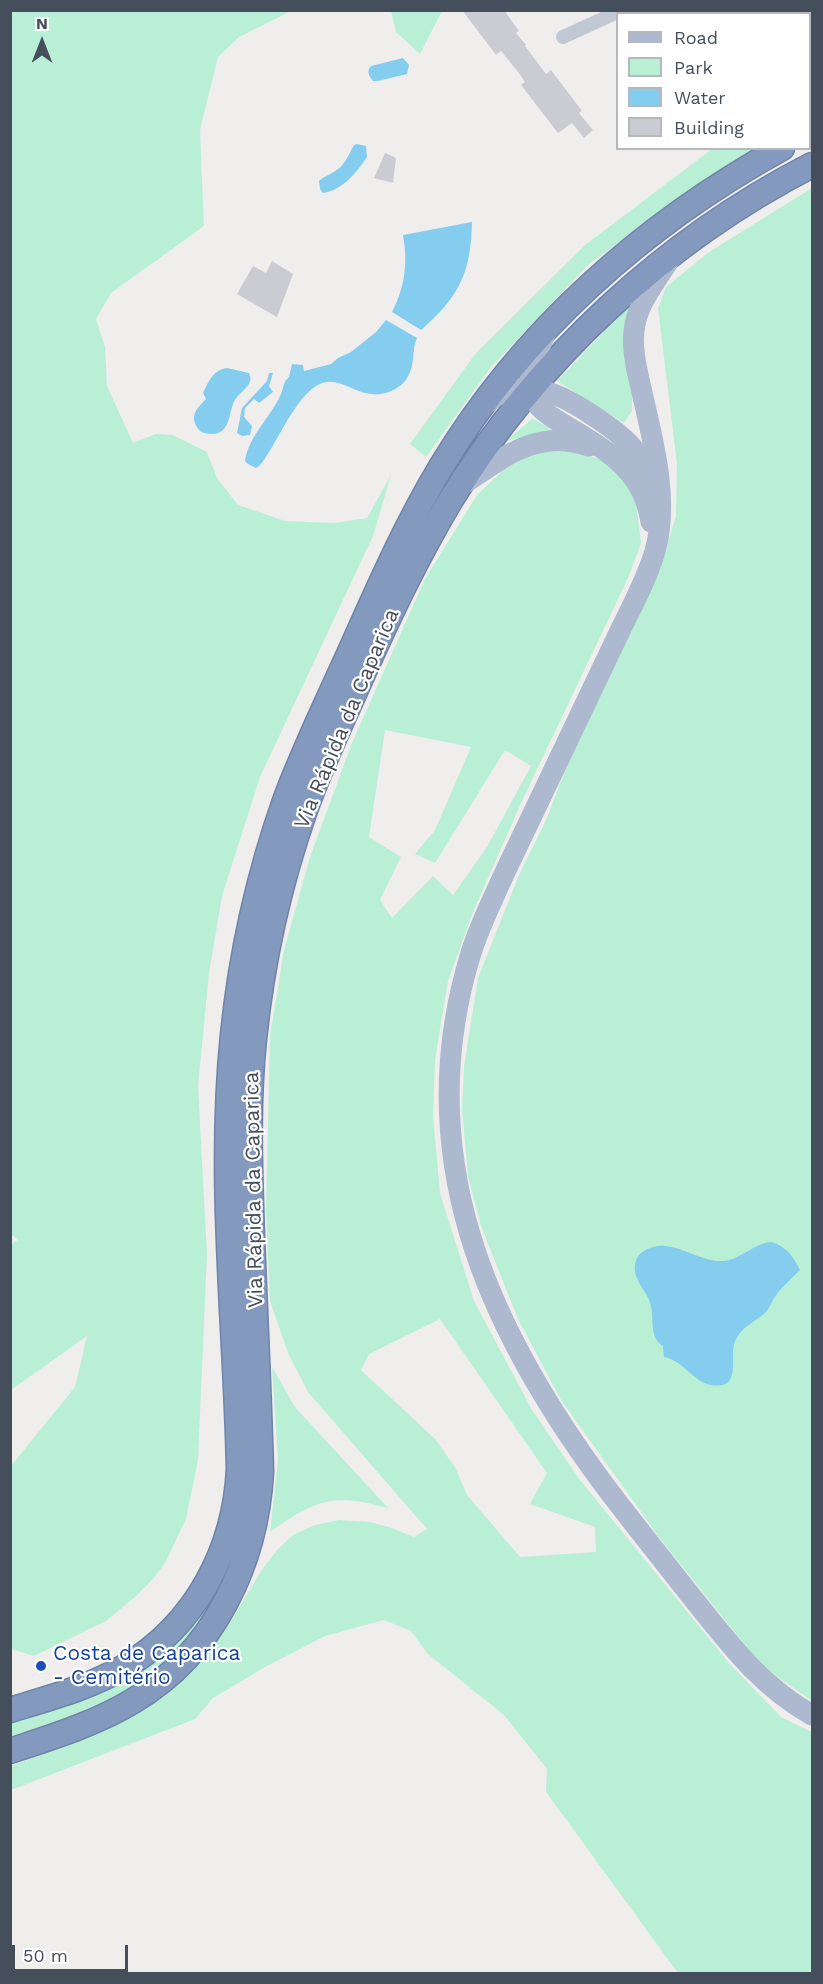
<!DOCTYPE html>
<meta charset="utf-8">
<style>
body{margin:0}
#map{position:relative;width:823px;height:1984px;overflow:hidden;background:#f0eded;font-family:"Work Sans",sans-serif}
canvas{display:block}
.frame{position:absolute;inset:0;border:12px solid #454e5b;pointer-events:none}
.legend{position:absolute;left:616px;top:12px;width:195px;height:138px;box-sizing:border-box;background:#fff;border:2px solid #b5b8bd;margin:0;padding:8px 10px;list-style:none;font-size:18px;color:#454e5b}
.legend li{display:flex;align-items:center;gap:12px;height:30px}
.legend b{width:30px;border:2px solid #b5b8bd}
.north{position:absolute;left:12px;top:12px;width:60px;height:60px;-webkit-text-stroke:4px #fff;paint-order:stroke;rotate:0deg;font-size:16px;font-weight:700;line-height:24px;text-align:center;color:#454e5b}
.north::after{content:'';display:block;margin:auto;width:21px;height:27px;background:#454e5b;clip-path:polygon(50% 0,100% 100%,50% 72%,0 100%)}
.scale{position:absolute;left:12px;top:1945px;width:116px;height:27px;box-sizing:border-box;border:3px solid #454e5b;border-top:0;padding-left:8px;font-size:18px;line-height:21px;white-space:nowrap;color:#454e5b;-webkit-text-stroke:4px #fff;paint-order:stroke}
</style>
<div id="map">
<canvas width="823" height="1984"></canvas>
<div class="frame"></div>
<ul class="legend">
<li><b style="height:8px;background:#acb9ce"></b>Road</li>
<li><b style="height:16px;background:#b9f0d5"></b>Park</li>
<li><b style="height:16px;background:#85cdef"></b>Water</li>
<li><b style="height:16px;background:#caccd2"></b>Building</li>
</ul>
<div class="north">N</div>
<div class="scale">50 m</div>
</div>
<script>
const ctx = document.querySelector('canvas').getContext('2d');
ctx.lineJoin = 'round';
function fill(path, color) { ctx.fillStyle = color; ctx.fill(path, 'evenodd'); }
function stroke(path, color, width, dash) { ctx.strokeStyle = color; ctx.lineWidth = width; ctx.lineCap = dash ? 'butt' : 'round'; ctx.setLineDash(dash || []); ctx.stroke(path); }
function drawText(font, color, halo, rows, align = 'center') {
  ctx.font = font + ' "Work Sans",sans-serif'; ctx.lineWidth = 4.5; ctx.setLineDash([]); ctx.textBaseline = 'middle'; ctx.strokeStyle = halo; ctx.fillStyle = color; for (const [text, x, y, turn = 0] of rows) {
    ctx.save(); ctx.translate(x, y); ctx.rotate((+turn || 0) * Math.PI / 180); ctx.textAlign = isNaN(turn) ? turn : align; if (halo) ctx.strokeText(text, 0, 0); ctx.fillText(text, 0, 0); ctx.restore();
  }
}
fill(new Path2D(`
 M11 10 291 11 239 37 218 57 200 130 204 226 111 293 96 319 105 347 107 386 133 443 156 434 173 435 207 452 217 478 238 505 285 521 334 523 367 518 391 475 373 536 260 777 222 896 209 973 198 1086 207 1254 198 1460 186 1519 165 1563 153 1579 135 1597 106 1621 34 1656 11 1649V1466L75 1387 87 1336 11 1390 10 1245 18 1240 10 1233Z
 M391 11H442L420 54 396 32Z
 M712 149H758L722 169 589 264 491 367 426 457 410 444 476 353 585 245Z
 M812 188V1701L775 1675 752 1654 659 1537 561 1400 518 1319 481 1226 468 1176 462 1109 464 1066 478 978 519 875 546 820 576 743 662 561 676 516 677 464 658 308 666 287 709 252Z
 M632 303 623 340 632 394V411L624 423 557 381Z
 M532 419 556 430 506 441Z
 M571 451 600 459 624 477 636 502 641 543 629 576 522 801 473 912 448 981 435 1060 433 1117 440 1193 474 1301 532 1410 580 1480 729 1663 781 1717 812 1732V1973H678L546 1792 547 1769 504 1715 428 1654 411 1631 384 1620 325 1636 265 1667 213 1698 195 1719 11 1790V1766L99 1733 164 1697 198 1665 228 1626 261 1571 277 1550 293 1535 315 1525 339 1520 370 1522 389 1527 414 1537 427 1529 308 1392 288 1353 270 1301 266 1210 270 1036 284 950 310 857 352 743 425 579 477 495 502 471 536 452ZM385 730 471 747 435 830 415 854 435 863 505 750 531 766 487 847 453 895 433 876 392 918 380 900 401 857 369 837ZM440 1319 547 1473 530 1504 595 1527 596 1552 520 1557 467 1495 455 1467 435 1439 361 1370 369 1354Z
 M272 1367 295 1407 388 1508C333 1493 316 1499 270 1532L278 1460Z
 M237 1547 231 1571 196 1629 171 1658 134 1688 99 1708 11 1740 10 1724C42 1713 75 1703 106 1690 168 1662 211 1609 237 1547Z`), '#b9f0d5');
fill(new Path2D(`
 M403 58 409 65 407 74 378 81H373C369 76 366 71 371 66Z
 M357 144 366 146 367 157C356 173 343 190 323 193L320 189 319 181C323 177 327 176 332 173 344 167 348 156 354 145Z
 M472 222C471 273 459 297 421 330L392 312C405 287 408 263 403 235Z
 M386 320 417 338C411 351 416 364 407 378 403 385 396 389 389 392 359 403 341 372 318 385 294 398 278 442 261 464L256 468 248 464 245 461C249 435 271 417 281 394 284 387 283 382 289 377L292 364 303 365 304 371 331 364 338 358 351 352 376 332Z
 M227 368 249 373C255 385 241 390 235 400 230 408 230 424 223 430 216 436 209 434 201 432 188 418 195 410 206 399L203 393C209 381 213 370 227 368Z
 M269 373H273L269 386 273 392 259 403 254 399 245 408 244 417 252 426 250 435 242 436 237 433 242 408 267 381Z
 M771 1242C786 1246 793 1256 800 1270 792 1279 781 1287 775 1297 771 1302 770 1308 765 1313 755 1322 741 1327 735 1341 728 1357 744 1390 711 1385 693 1382 683 1360 664 1357L663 1346C647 1336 656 1316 649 1300 645 1290 636 1282 635 1271 634 1265 636 1258 640 1254 667 1231 695 1263 724 1261 741 1259 753 1244 771 1242Z`), '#85cdef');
fill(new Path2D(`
 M462 10H504L519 31 516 33 526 45 525 46 546 74 551 70 582 111 579 113 593 130 584 138 572 123 558 133 521 85 525 82 518 72 501 51 496 55Z
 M385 153 396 158 393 183 374 178Z
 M272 261 293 274 277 317 237 294 253 266 266 273Z`), '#caccd2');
const highway = new Path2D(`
 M810 135 812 133
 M10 1710C49 1698 91 1687 126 1666 196 1624 235 1550 239 1469 236 1325 218 1180 233 1035 241 955 259 874 286 798 303 753 324 709 344 665 374 599 403 530 441 467 522 332 644 224 782 148
 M10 1751C52 1737 95 1724 133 1701 214 1653 256 1563 261 1472 259 1393 255 1315 252 1237 250 1171 247 1105 254 1039 262 961 279 884 305 810 321 765 342 721 361 678 388 618 416 558 450 501 537 359 664 241 812 165`);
stroke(highway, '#6e84aa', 27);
stroke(new Path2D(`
 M563 37 622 10`), '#c0c8d3', 14);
stroke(new Path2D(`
 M669 260C657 280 640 300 635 324 630 348 638 374 643 397 654 444 669 503 655 551 647 579 632 606 619 633 599 675 579 717 559 759 541 796 524 833 506 870 494 897 480 924 471 953 409 1154 486 1326 605 1486 633 1523 662 1559 691 1596 729 1643 759 1685 812 1715
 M545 334C538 352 527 372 531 392 535 408 550 416 563 424 605 450 643 468 651 522
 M487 403C520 373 561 394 592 415 606 424 621 434 632 447 641 457 648 470 652 483
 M462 485C503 458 536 428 589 446`), '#acb9ce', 21);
stroke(highway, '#8399be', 24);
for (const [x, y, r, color] of [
 [41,1666,6,"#1a4fb4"]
]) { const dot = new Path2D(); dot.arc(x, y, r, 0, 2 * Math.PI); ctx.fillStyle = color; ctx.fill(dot); stroke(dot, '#fff', 2); }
drawText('21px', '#454e5b', '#fff', [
 ["Via Rápida da Caparica",347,719,-67],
 ["Via Rápida da Caparica",254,1190,-91]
]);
drawText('21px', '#164399', '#fff', [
 ["Costa de Caparica",53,1654],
 ["- Cemitério",53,1678]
], 'left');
</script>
